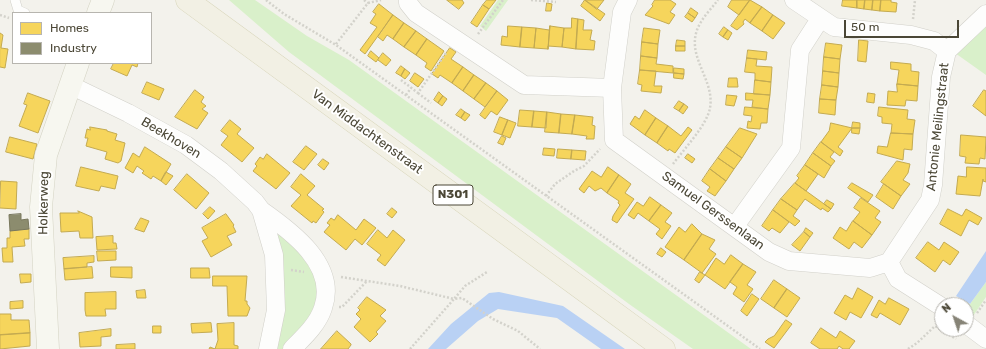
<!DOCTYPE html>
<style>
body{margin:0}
#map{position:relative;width:986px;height:349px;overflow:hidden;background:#f3f2ec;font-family:Rubik,sans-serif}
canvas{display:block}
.legend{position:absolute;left:12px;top:12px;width:140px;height:52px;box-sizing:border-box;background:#fff;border:1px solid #b7b5af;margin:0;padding:5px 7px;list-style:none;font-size:12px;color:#4b4736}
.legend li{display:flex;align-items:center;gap:8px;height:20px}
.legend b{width:20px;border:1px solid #b7b5af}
.north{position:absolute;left:934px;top:297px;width:40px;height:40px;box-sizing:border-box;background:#fff;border:1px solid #b7b5af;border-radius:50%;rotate:320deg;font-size:11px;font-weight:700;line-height:16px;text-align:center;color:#4b4736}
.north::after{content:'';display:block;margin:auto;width:14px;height:18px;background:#868376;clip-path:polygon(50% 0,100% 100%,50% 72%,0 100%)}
.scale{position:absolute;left:844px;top:20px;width:115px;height:18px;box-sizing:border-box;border:2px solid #4b4736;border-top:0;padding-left:5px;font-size:12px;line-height:14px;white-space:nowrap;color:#4b4736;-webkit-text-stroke:3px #fff;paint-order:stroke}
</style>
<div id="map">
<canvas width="986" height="349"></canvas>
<ul class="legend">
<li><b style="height:11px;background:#f6d55c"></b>Homes</li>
<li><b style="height:11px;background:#8c8c6e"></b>Industry</li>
</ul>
<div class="north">N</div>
<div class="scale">50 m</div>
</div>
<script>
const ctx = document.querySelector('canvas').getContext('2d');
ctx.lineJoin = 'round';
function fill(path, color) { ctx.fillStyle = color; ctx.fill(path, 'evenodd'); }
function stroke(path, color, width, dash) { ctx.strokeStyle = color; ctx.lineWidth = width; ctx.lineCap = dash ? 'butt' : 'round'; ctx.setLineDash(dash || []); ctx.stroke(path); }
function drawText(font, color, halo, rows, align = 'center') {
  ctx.font = font + ' Rubik,sans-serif'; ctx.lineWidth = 4; ctx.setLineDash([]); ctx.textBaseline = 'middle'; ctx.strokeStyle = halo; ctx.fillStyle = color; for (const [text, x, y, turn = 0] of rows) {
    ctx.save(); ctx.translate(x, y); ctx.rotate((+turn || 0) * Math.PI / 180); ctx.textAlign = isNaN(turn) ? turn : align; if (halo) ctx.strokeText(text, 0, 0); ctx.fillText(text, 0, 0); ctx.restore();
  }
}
fill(new Path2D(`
 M229 0H255L307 36 349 60 751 349H693L629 304 289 52Z
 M498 0H508L486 31 480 26Z
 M986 23V75L955 53Z
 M272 226 291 240 321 284 313 315 284 349H274Z
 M986 282V297L973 316 966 311V305H962L964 300 970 304Z`), '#d9f0ca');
fill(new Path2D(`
 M986 251V282L970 304 956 296Z
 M499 292 563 306 625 349H601L557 318 498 309 478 321 446 349H428L451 324 489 293Z`), '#b9d1f4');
const homes = new Path2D(`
 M447 0H462L464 3 459 9Z
 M487 0H496L489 9 483 5Z
 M585 0 605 14 600 21 581 6Z
 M585 0H604L597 9Z
 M655 0H670L676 4 670 12 675 15 669 24 645 15 653 6 652 5Z
 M732 0H750L739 15 728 7Z
 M750 0 762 7 750 23 745 19 743 22 744 24 737 30 731 26Z
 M843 0H857V8L842 6Z
 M857 0H865L864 9 857 8Z
 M865 0H873L872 10 864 9Z
 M873 0H881L880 11 872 10Z
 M881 0H891V2L897 3 896 12 880 11Z
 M547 3 552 4 551 11H546Z
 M379 4 393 15 365 54 360 50 377 27 370 23 376 14 373 12Z
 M483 5 489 9 477 27 471 23Z
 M762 7 773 15 762 31 750 23Z
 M691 8 698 13 695 18 688 13Z
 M688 13 695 18 692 22 685 17Z
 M393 15 404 23 393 39 387 35 383 41 378 37Z
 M773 15 785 23 773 39 762 31Z
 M572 18 578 19 576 49 562 47 564 28H571Z
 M578 19 584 20 583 30H592L590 40 595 41 594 50 576 49Z
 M404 23 416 31 404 47 393 39Z
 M508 26 522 27 520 47 501 45 502 36 507 37Z
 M550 26 548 49 534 48 536 28 549 30Z
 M550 26 564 28 562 47 548 46V49Z
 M522 27 536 28 534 48 520 47Z
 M724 27 728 30 723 37 719 34Z
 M644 28 660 30 658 44 642 42Z
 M728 30 732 33 728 40 723 37Z
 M416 31 427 39 416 55 404 47Z
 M0 33 3 35 1 48 8 49 5 68 0 67Z
 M427 39 444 51 431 71 425 67 427 63 416 55Z
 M677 40 685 41V46H676Z
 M859 40 868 41 866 62 858 61Z
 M642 42 658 44 657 58 641 56Z
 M826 43 842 45 840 59 824 57Z
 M676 46H685V51H676Z
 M450 48 456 52 451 59 463 67 452 83 440 75 438 78 432 74Z
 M748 50 767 52 766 60 747 58Z
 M371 51 379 58 376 62 368 56Z
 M383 53 391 60 386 66 378 60Z
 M641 56 657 58 656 64 673 66V73L640 70Z
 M824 57 840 59 839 73 823 71Z
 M747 58 757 59 756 66 772 67 771 82 755 80V73L745 72Z
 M891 62 911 64V71L919 72 918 86 897 84 899 70 891 69Z
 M114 63H138L137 67 132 65 127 76 111 69Z
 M401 66 405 69 401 76 396 73Z
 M463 67 474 75 463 91 452 83Z
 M674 68 684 69V74L674 73Z
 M405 69 410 73 405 79 401 76Z
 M640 70 656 71 654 86H662L661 93 641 91 642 85 638 84Z
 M823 71 839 73 838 87 822 85Z
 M415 73 424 79 418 87 410 81Z
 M674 73 684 74 683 79 674 78Z
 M474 75 486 83 474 99 463 91Z
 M729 78H737L738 87H728Z
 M755 80 771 82 770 95 754 94Z
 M147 82 164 89 159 100 142 93Z
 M486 83 497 91 485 107 474 99Z
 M897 84 918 86 917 101 906 100 905 106 887 105 888 91 897 92Z
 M822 85 838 87 836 100 820 99Z
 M195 90 204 97 201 102 206 106 202 109 208 113 197 129 175 117Z
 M984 90 986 91V116L973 106Z
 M497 91 508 100 497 115 491 111 485 119 480 115Z
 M439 92 443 96 438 103 434 100Z
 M28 93 50 101 38 133 19 126 27 105 24 104Z
 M746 93 770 95 768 109 752 107 753 100H746Z
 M868 93 875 94 874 103 867 102Z
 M727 95 737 96 734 106 726 105Z
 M443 96 447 99 442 106 438 103Z
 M820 99 836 100 835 115 819 113Z
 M679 101 684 104 679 111 674 108Z
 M684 104 688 107 683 114 679 111Z
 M745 107 768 109 767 123H761L760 129 747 128 748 121 751 122 752 116 744 115Z
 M879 107 908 110 907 119 915 120 913 134 891 133 892 124 882 123V117L878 116Z
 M461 109 465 112 461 118 456 115Z
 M520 110 534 111 532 127 518 126Z
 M645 110 656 118 645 135 630 124 635 116 639 119Z
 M534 111 547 112 546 128 532 127Z
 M465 112 470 115 465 121 461 118Z
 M547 112 561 114 559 133 545 132Z
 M561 114 575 115 572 134 559 133Z
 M575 115 593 117 592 125 595 126 594 139H586L587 136 572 134Z
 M500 117 508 120 502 135 494 132Z
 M656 118 668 126 657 143 645 135Z
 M230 120 241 129 237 134 254 148 242 162 221 145 228 136 221 131Z
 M508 120 516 123 510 138 502 135Z
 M853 122 860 123V128H852Z
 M831 123 852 128 838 147 843 151 840 156 821 142 829 131Z
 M668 126 681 136 688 127 692 130 675 153 669 149 668 151 657 143Z
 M90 127 107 130V131L117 134 115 140 125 143 121 161 118 163 105 159 107 152 86 146 88 138H85L87 129 90 130Z
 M740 128 757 134 742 158 726 147Z
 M852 128H860L859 134 852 133Z
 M891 133 913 134 912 150 904 149 903 160 877 153 878 146 887 147Z
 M961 135 986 137 985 159 980 158 979 164 965 163 966 157 960 156Z
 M502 136 506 138 503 145 498 143Z
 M10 137 37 144 33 159 6 152Z
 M821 142 834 152 830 157 835 161 831 166 813 153Z
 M306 146 317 154 304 170 293 162Z
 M145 147 171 164 161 181 153 176 151 179 142 173 144 171 137 166 133 173 125 168 133 153 139 157Z
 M726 147 742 158 734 169 718 158Z
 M544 148 555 149 554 156 543 155Z
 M558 149 572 150 571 159 557 158Z
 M572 150 586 151 585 160 571 159Z
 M813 153 831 166 824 178 805 165Z
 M267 154 290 173 276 189 253 171 257 166 255 164 260 157 263 159Z
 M688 154 695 159 692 163 685 158Z
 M718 158 734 169 726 181 710 169Z
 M323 159 329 163 324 170 318 165Z
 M897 161 910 164 908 173 903 180 910 184 901 196 881 182Z
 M805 165 818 174 806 191 795 183 799 178 797 176Z
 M81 167 118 176 115 189 101 186 99 191 76 186Z
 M608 167 619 175 607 193 601 188 595 191 589 186 584 193 579 189 592 171 601 177Z
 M967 167 986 168V182L983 181V179L980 196 956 194 958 176 966 177Z
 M710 169 726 181 715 196 707 191 710 187 702 181Z
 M166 172 173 176 166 185 161 181Z
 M187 174 209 193 196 209 174 190Z
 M301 174 315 186 307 195 324 209 322 210 324 212 316 223 313 221 312 223 291 206 301 195 291 187Z
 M619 175 631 184 625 193 634 199 617 223 612 220 613 216 620 205 618 203 619 201 607 193Z
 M1 181 17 182 16 209 0 208Z
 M795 183 831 209 828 212 822 208 821 210 805 199 797 210 781 199Z
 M852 183 873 195 868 202 848 188Z
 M884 184 901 196 893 209 876 197Z
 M650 197 661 205 649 221 638 213 634 219 628 215 637 202 643 206Z
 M861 198 880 211 875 218 881 222 872 235 853 221 860 212 854 208Z
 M781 199 797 210 793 216 800 221 795 226 773 210Z
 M827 200 834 204 831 209 824 204Z
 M661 205 672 213 665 222 671 226 662 239 656 234 660 229 649 221Z
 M210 207 215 211 208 219 203 214Z
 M392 208 397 212 392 218 387 214Z
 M948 209 962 216 966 209 982 218 978 225 969 220 961 236 940 224Z
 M773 210 789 222 780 233 772 228 769 231 762 226Z
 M78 211 92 217 93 238H80L79 231 61 232 60 213H79Z
 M226 214 234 225 233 226 236 232 227 236 232 245 211 257 202 241 208 238 202 228Z
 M338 215 356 230 364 219 376 228 362 245 355 239 346 250 324 232 330 225 327 223 331 218 334 220Z
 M141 218 149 221 144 232 135 229Z
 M853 221 872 235 862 248 854 242 849 249 833 238 840 227 846 231Z
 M692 224 702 234 684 260 665 247 679 227 685 232Z
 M806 228 813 233 810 237 804 232Z
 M29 229V239H24L25 246 12 247 13 262H3L2 248H7V238H10V231Z
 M378 230 387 238 393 230 405 240 385 266 377 260 381 255 367 244Z
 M804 232 810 237 800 251 792 245Z
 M702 234 715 240 709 249 716 254 702 273 684 260Z
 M113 236V243H116L117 249 97 250 96 237Z
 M928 242 939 250 944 242 959 252 950 265 943 260 935 272 916 258Z
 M661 248 666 252 662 257 657 254Z
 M97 251H116V260L98 261Z
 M731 255 743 264 725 289 705 275 716 258 724 264Z
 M94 256V262L87 263V267L64 269 63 258Z
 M743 264 756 272 747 285 753 289 744 302 733 294 737 287 730 282Z
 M92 267 93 278 65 280 64 269Z
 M111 267H132V278L111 277Z
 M191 268H209L210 278H191Z
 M700 272 705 275 699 283 695 280Z
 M20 274H31V282L21 283Z
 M213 276H247L245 301H247V304L250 308 247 316H228L227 286H213Z
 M774 280 787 289 774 308 761 299Z
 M858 288 873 297 861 318 850 312 846 320 834 313 845 295 852 299Z
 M787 289 800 298 787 317 774 308Z
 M145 290 146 298H137L136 291Z
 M116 292V309H105L106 316H86L85 310V293Z
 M752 294 759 299 747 316 741 311Z
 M367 297 386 310 380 316 386 321 376 332 378 334 370 342 354 327 361 319 356 314 360 310 358 308Z
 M889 298 909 309 900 325 880 313 877 318 871 315 879 300 885 304Z
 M23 301V308L10 309V302Z
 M0 314H11V320H29L30 333 0 335Z
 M786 320 792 324 774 348 765 342 768 339 774 336Z
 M211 323 212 332 192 333 191 324Z
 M234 323V345L238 346V349H209L210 347 215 349 218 340 217 324Z
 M153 326H161V333H153Z
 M821 328 836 338 840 331 855 341 849 349H843L839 346 837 349H820L811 343Z
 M111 329V336L101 337V346L80 347 79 333Z
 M337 331 351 344V345L348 349H321Z
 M30 333V346L0 349V335Z
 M135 344V349H116V345Z`);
fill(homes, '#f6d55c');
stroke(homes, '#c3aa51', 1);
const industry = new Path2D(`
 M21 214V220L28 219 29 229 10 231 9 215Z`);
fill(industry, '#8c8c6e');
stroke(industry, '#78775d', 1);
const lane = new Path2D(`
 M15 0 18 10 25 13`);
const street = new Path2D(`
 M408 0V3L416 13 524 85 612 88
 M628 0 622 12 612 88 614 140 769 252 789 261 870 268 889 262 898 279 942 307
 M794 0 834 27 911 35 934 41 947 51
 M947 51 986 14
 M70 85 128 113 186 145 221 171 255 202 261 210 274 255 276 310 268 349
 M261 210C291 231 338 265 323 308 318 324 304 337 292 349
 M735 226 791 148 800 50 820 19
 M889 262 930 200 933 185 941 77 947 51
 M966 324 986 339`);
const secondary = new Path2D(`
 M98 13 103 0
 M48 349 41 207 46 155 78 63`);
const primary = new Path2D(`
 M187 0 664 349`);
stroke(lane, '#d1d0c9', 10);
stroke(street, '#d1d0c9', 19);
stroke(secondary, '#d3d2c2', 23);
stroke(primary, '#d7d4b8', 23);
stroke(new Path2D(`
 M266 0 284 14 336 45 760 349
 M364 0 368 3
 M531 0 556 2
 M0 15 9 18
 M913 19 915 0
 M478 34 503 0
 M336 44 368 3 381 0
 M401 80 418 93 446 53
 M418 93 431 103
 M406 95 411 88
 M673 164C684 149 707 125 710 108 715 80 687 58 697 30 701 19 711 9 718 0
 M546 196 555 184 574 171 584 166 600 149
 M291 270 304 272
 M341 277 400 286 454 299 465 286 487 272
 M339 307H342L367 281
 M977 313 986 300
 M410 349 454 299 462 298 493 319 518 331 540 349
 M908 349 917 343 935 326 956 339`), '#d3d2cb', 2.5, [2, 2]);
stroke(lane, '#fdfdfc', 9);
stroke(street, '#fdfdfc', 18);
stroke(secondary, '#f7f7f0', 22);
stroke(primary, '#f2f0e4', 22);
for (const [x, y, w] of [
 [453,195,40]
]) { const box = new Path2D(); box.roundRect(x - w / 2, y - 10, w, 20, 3); ctx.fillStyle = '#fff'; ctx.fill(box); stroke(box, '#4b4736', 1); }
drawText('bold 12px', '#4b4736', null, [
 ["N301",453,195]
]);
drawText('13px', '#4b4736', '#fff', [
 ["Antonie Meilingstraat",938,127,-84],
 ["Van Middachtenstraat",367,132,36],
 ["Beekhoven",171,138,31],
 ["Holkerweg",44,203,-89],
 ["Samuel Gerssenlaan",713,211,36]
]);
</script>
